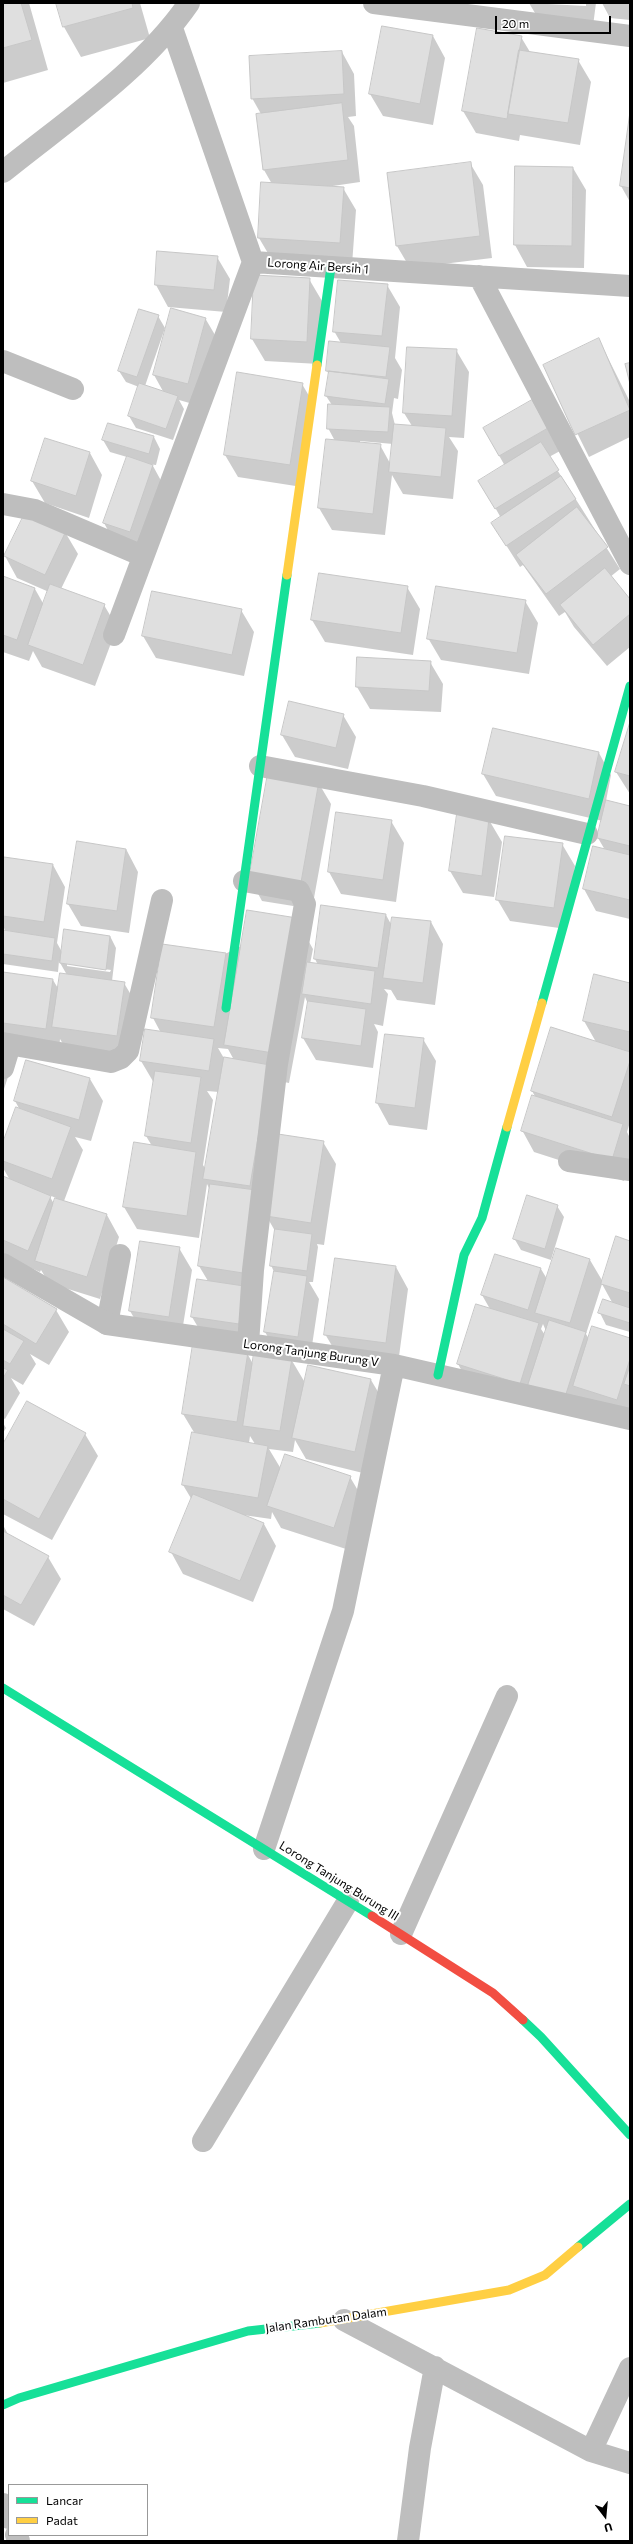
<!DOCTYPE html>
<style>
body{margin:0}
#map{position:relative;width:633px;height:2544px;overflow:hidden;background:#fff;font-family:Commissioner,sans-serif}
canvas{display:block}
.frame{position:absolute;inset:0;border:4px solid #000;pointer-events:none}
.legend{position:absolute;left:8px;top:2484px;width:140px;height:52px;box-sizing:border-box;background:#fff;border:1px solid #999;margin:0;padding:5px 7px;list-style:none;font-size:12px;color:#000}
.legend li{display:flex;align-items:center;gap:8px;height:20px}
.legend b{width:20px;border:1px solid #999}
.north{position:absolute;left:585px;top:2496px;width:40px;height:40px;-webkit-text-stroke:3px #fff;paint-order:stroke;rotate:164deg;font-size:11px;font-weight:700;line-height:16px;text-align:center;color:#000}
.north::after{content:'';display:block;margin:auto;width:14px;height:18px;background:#000;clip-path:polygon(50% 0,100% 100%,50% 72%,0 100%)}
.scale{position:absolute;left:495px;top:16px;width:116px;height:18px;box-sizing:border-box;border:2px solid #000;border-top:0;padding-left:5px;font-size:12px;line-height:14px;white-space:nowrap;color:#000;-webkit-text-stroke:3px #fff;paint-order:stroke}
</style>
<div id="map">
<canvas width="633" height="2544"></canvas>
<div class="frame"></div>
<ul class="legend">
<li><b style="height:5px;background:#16e098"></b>Lancar</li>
<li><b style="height:5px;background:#ffcf43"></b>Padat</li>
</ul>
<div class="north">U</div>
<div class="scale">20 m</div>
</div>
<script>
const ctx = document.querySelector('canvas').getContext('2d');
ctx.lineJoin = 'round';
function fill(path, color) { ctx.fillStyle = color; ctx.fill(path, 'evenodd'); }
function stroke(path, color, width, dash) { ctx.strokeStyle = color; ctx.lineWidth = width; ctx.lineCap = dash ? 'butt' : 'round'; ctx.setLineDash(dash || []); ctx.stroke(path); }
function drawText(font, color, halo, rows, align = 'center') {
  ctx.font = font + ' Commissioner,sans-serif'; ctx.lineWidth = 4; ctx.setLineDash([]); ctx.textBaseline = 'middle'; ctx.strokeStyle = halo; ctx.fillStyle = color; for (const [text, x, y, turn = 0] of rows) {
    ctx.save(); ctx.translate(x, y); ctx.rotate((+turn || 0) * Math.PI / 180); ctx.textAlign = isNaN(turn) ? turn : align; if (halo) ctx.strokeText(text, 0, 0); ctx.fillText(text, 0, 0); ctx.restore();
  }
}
fill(new Path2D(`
 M3 3H29L48 70 3 83Z
 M58 3H140L150 38 81 57 64 27Z
 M529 3 586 6V4L582 3H596L593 26 538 18Z
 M602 3H630V20L610 18Z
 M433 36 445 58 433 125 383 116 370 94Z
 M521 37 530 52 578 60 591 82 580 145 520 135 519 141 476 133 463 111Z
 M342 52 354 74 356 116 348 117 354 126 360 182 326 187 343 188 356 210 352 265 272 260 259 238 272 184 264 170 261 114 252 98Z
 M630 119V202L621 186Z
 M470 163 483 185 492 258 410 268 397 246 388 173Z
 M516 167 573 168 586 190 584 268 527 267 515 245Z
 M217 257 230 279 226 312 168 307 156 285Z
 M309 279 322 301 319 364 265 361 252 339Z
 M387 285 400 307 395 358 402 370 398 399 394 398 392 413 395 425 412 426 404 413 456 350 469 372 464 438 449 437 458 451 453 499 403 494 392 475 385 535 332 530 319 508 335 441 328 428 332 405 326 396 329 374 327 371 341 343 334 331ZM360 441 393 444 391 465 380 445 360 443Z
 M158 316 165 328 145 386 164 393 154 375 205 318 218 340 200 406 179 400 184 409 173 440 136 428 129 416 139 387 126 382 119 371Z
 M599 340 630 402V437L589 457 544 366Z
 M302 384 315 406 302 487 238 477 225 455Z
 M532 402 560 451 549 457 620 569 610 577 630 600V647L607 666 574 627 565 612 559 616 523 565 520 567 492 523 501 518 480 481 505 466 484 429Z
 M154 437 160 449 156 465 147 464 153 466 165 488 142 554 116 545 104 523 127 457 110 452 103 440Z
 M90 453 102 475 89 518 45 503 32 481Z
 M65 532 78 554 61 589 104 605 117 627 95 686 42 667 33 651 29 661 3 652V577L35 589 44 605 49 592 17 578 5 556Z
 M407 587 420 609 413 655 325 642 312 620Z
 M525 601 538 623 529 674 441 660 428 638Z
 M241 610 254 632 244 676 156 658 143 636Z
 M430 662 443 684 441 712 370 709 357 687Z
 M343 715 356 737 348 769 295 757 282 735Z
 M630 723V794L616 772Z
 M494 729 599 753 611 775 606 801 630 807V919L596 911 584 889 605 850 598 838 603 821 496 796 483 774Z
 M318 782 331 804 312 909 262 901 250 879Z
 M489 820 502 842 494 897 463 893 450 871Z
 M391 821 404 843 396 902 341 894 329 872Z
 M562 844 575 866 566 929 510 921 497 899Z
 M126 849 138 872 129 933 81 926 68 904Z
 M4 858 53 865 65 887 57 943 62 952 110 936 116 948 112 981 124 983 137 1005 129 1058 66 1049 60 1039 59 1051 3 1042V973L53 980 59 990 67 975 59 961 58 972 3 964V931L6 932 3 926ZM67 964 111 970 110 972 67 966Z
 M386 915 392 926 431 922 443 944 435 1005 397 1000 391 990 384 989 388 994 383 1026 374 1024 378 1032 373 1068 316 1060 303 1038 308 1004 305 997 289 1083 279 1081 263 1204 323 1142 336 1164 324 1245 317 1244 318 1247 313 1282H309L319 1299 310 1359 278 1354 265 1332 274 1272 271 1265 275 1231 267 1217 251 1346 205 1339 192 1317 198 1280 208 1281 199 1266 210 1190 207 1184 199 1238 137 1229 124 1207 152 1146 146 1136 154 1083 141 1061 161 1033 153 1018 225 954 296 919 313 949 310 964 318 965 315 959ZM218 1048 228 1049 234 1060H225ZM207 1091 219 1092 206 1170 203 1165 213 1100Z
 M630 984V1051H625L630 1053V1122L627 1132 630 1138V1163L624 1181 534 1152 522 1130 536 1098 532 1091 596 1042 584 1021Z
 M423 1039 436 1061 427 1130 389 1125 377 1103Z
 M26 1061 90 1079 103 1101 91 1141 75 1137 83 1150 64 1201 107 1215 119 1237 100 1299 49 1283 41 1270 40 1272 3 1256V1177L10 1180 3 1168V1145L20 1110 15 1101ZM49 1195 56 1198 54 1204Z
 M3 1063 9 1074 3 1092Z
 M557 1206 564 1217 551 1260 521 1250 514 1238Z
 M630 1242V1332L606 1325 600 1313 613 1304 602 1284 586 1334 589 1339H630V1420L470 1386 458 1364 490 1309 482 1295 495 1255 541 1269 547 1279 590 1260 603 1282ZM543 1324 546 1331 545 1335 541 1329Z
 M179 1248 192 1270 181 1338 143 1333 130 1311Z
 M396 1267 408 1289 398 1364 338 1356 325 1334Z
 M3 1278 56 1310 69 1332 49 1365 30 1354 36 1364 23 1385 11 1378 20 1393 5 1419 3 1418Z
 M247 1353 253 1364 291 1359 304 1381 303 1386 309 1366 371 1380 384 1402 367 1474 306 1459 295 1440 293 1452 269 1449 281 1469 350 1477 363 1499 346 1549 281 1528 272 1512 271 1519 243 1515 264 1524 276 1546 253 1602 183 1574 171 1552 192 1500 183 1485 195 1434 183 1414ZM250 1436 255 1444 249 1443Z
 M3 1423 6 1428 3 1433Z
 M85 1434 98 1456 52 1540 3 1514V1447Z
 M3 1525 9 1536 48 1557 61 1579 34 1626 3 1609Z`), '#0003');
const building = new Path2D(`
 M3 3H21L32 40 3 48Z
 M56 3H132L133 8 63 27Z
 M382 26 433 35 420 104 369 94Z
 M477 28 522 36 507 119 462 111Z
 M519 50 579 59 568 123 508 114Z
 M342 51 344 94 251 99 249 56Z
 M342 103 348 160 263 170 256 114Z
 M630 112V188L620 186Z
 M471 162 480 236 396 246 387 173Z
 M515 166 573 167 572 246 514 245Z
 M261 182 344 187 340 243 258 238Z
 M157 251 218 256 214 290 155 285Z
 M254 275 310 278 307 342 251 339Z
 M338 280 388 284 382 336 333 332Z
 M171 308 206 318 188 384 153 375Z
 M139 309 159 315 137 377 118 371Z
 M599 338 630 410 575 435 543 365Z
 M329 341 390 347 386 377 326 371Z
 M407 347 457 349 452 416 403 413Z
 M630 363V384L625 364Z
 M329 371 389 379 385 404 325 396Z
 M237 372 303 383 290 465 224 455Z
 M139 383 178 396 166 429 128 416Z
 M532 400 548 428 499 456 483 428Z
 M328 404 390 407 388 432 327 429Z
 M108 423 154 436 149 454 102 440Z
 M394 424 446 428 441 477 389 472Z
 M45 438 90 452 76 496 31 481Z
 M326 439 381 444 373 514 318 508Z
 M541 442 559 470 495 509 478 481Z
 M127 456 153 465 130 532 103 523Z
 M561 476 576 499 506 546 491 523Z
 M577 507 608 547 546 594 516 555Z
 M25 513 66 531 45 575 4 556Z
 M605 568 630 599V614L593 645 560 605Z
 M319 573 408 586 401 633 311 620Z
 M3 576 35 588 17 640 3 635Z
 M50 584 105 604 83 665 28 645Z
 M436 586 526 600 517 653 427 639Z
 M152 591 242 609 232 655 142 636Z
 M357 657 431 661 429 691 356 687Z
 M289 701 344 714 336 748 281 735Z
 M630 722V776L615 772Z
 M493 728 599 752 589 799 482 774Z
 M268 773 319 781 300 888 249 879Z
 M606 800 630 806V846L597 838Z
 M336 812 392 820 383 880 328 872Z
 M457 814 489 819 482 876 449 871Z
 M505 836 563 843 554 908 496 900Z
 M77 841 126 849 117 911 67 904Z
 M593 846 630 855V900L583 889Z
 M4 857 53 864 44 922 3 916Z
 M321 905 386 914 378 968 314 959Z
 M247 910 297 918 273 1053 224 1045Z
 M392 917 431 921 423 983 383 978Z
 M64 929 110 936 106 970 60 963Z
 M3 930 55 938 52 961 3 954Z
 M162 944 226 953 214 1027 151 1018Z
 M307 962 375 971 371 1004 302 994Z
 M3 972 53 979 46 1029 3 1023Z
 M60 973 125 982 117 1036 52 1027Z
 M594 974 630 983V1032L583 1021Z
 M308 1001 366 1009 361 1046 302 1038Z
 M551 1027 630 1052V1061L612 1117 531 1091Z
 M145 1029 214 1039 209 1071 140 1061Z
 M385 1034 424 1038 415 1108 376 1103Z
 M224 1057 270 1065 250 1186 203 1179Z
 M26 1060 90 1078 79 1120 14 1101Z
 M155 1071 201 1077 191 1143 145 1136Z
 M532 1095 623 1124 612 1160 521 1131Z
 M16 1107 71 1127 52 1179 3 1161V1142Z
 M278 1134 324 1141 311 1223 266 1216Z
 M134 1142 196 1152 187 1216 123 1207Z
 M3 1176 51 1196 28 1251 3 1240Z
 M210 1184 256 1190 243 1273 198 1266Z
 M527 1195 558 1205 545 1249 513 1239Z
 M55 1198 107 1214 87 1277 35 1261Z
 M275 1229 312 1234 307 1271 270 1266Z
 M616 1236 630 1241V1293L601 1284Z
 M140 1241 180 1247 169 1317 129 1311Z
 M556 1248 590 1259 570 1323 535 1313Z
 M495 1254 541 1268 528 1310 481 1295Z
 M335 1258 396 1266 386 1343 324 1335Z
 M274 1271 307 1276 298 1337 264 1332Z
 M3 1277 57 1309 36 1344 3 1324Z
 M197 1279 244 1286 239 1324 191 1317Z
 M603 1299 630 1308V1323L598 1313Z
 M476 1304 539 1323 520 1384 457 1364Z
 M549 1320 586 1332 565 1397 528 1385Z
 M592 1326 630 1338V1359L617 1400 573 1386Z
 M3 1329 24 1341 10 1364 3 1360Z
 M193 1344 248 1352 237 1422 182 1414Z
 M254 1353 292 1358 280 1431 243 1426Z
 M308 1365 371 1379 355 1452 292 1438Z
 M630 1366V1386L624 1384Z
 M3 1368 8 1370 3 1378Z
 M27 1401 86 1433 39 1519 3 1499V1444Z
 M192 1432 268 1446 258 1498 182 1485Z
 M285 1454 351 1476 334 1528 267 1506Z
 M193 1494 264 1523 240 1581 169 1552Z
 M3 1531 49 1556 21 1605 3 1595Z`);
fill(building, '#dfdfdf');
stroke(building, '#c7c7c7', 1);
stroke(new Path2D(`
 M569 1161 630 1170
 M107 1324 120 1255`), '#bebebe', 22);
stroke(new Path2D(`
 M374 3 630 36
 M172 28 253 262
 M3 172C66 121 143 70 189 3
 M253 262 630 286
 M479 276 630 564
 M3 361 73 389
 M3 504 35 510 143 556
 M114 635 253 262
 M260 766 423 796 587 834
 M244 881 299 891 305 904 277 1064 253 1270 248 1344
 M3 1043 111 1062 121 1058 128 1051 162 900
 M3 1068 10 1045
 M3 1264 107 1324 394 1365 630 1419
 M264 1849 343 1611 394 1365
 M401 1934 507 1696
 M203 2141 348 1901
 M344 2320 591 2451 630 2463
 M591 2451 630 2368
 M3 2504 9 2518
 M16 2535 19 2541
 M408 2541 420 2448 435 2367`), '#bebebe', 22);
stroke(new Path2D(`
 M317 365 331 267
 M542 1003 630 686
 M226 1008 287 575
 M438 1375 464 1255 482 1218 507 1127
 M3 1688 372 1916
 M523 2020 541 2037 630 2135
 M578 2247 630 2204
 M3 2405 19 2398 248 2331 320 2323`), '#16e098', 9);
stroke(new Path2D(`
 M287 575 317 365
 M507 1127 542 1003
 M320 2323 509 2290 545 2275 578 2247`), '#ffcf43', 9);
stroke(new Path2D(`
 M372 1916 493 1993 523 2020`), '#f24e42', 9);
drawText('12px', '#000', '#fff', [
 ["Lorong Air Bersih 1",318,266,4],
 ["Lorong Tanjung Burung V",311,1353,8],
 ["Lorong Tanjung Burung III",339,1881,32],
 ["Jalan Rambutan Dalam",326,2320,-8]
]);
</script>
